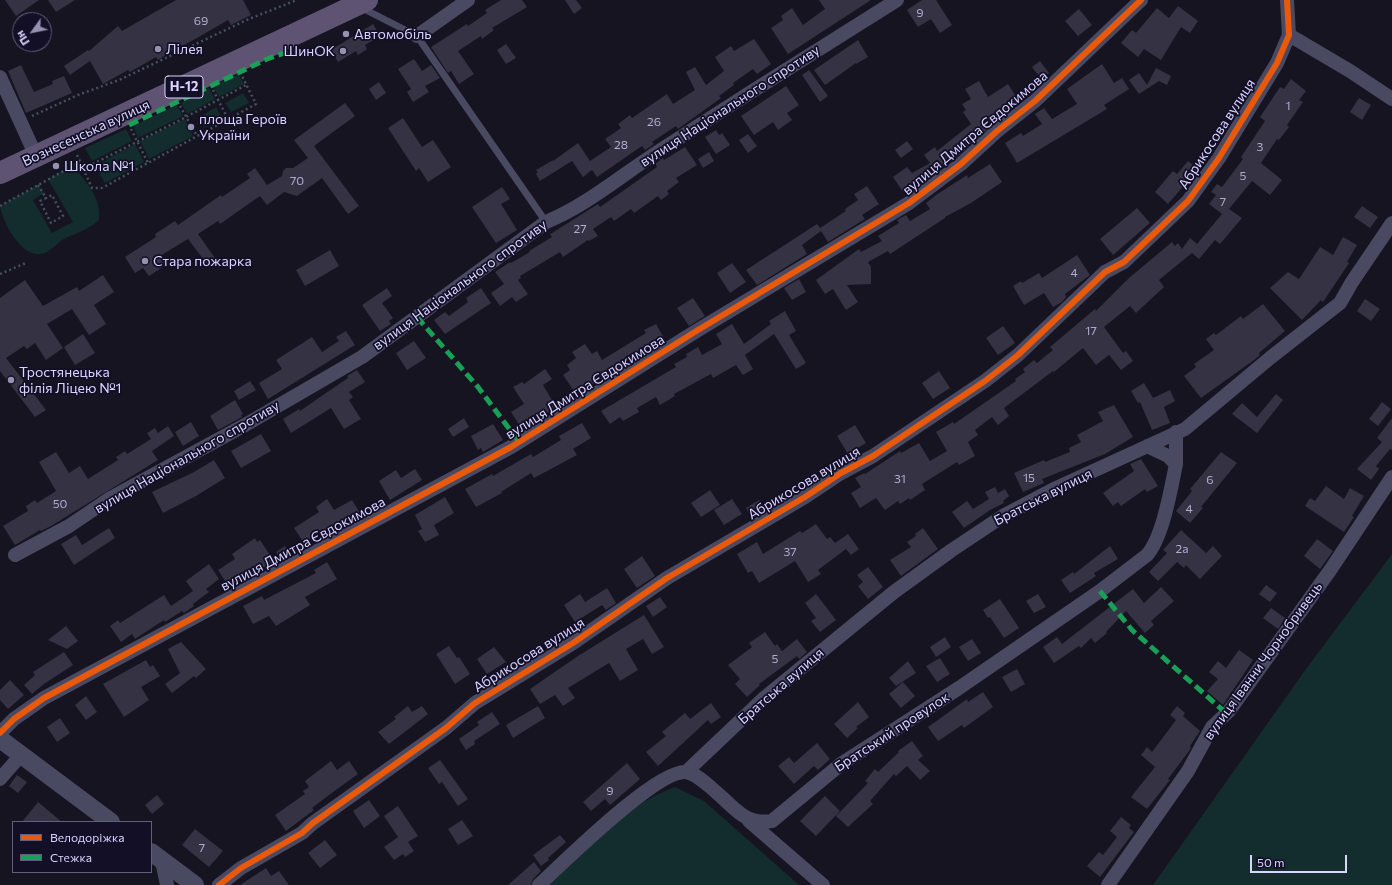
<!DOCTYPE html>
<meta charset="utf-8">
<style>
body{margin:0}
#map{position:relative;width:1392px;height:885px;overflow:hidden;background:#161421;font-family:Commissioner,sans-serif}
canvas{display:block}
.legend{position:absolute;left:12px;top:821px;width:140px;height:52px;box-sizing:border-box;background:#130f26;border:1px solid #625e7d;margin:0;padding:5px 7px;list-style:none;font-size:12px;color:#d9d4ff}
.legend li{display:flex;align-items:center;gap:8px;height:20px}
.legend b{width:20px;border:1px solid #625e7d}
.north{position:absolute;left:12px;top:12px;width:40px;height:40px;box-sizing:border-box;background:#130f26;border:1px solid #625e7d;border-radius:50%;rotate:237deg;font-size:11px;font-weight:700;line-height:16px;text-align:center;color:#d9d4ff}
.north::after{content:'';display:block;margin:auto;width:14px;height:18px;background:#9591b1;clip-path:polygon(50% 0,100% 100%,50% 72%,0 100%)}
.scale{position:absolute;left:1250px;top:855px;width:97px;height:18px;box-sizing:border-box;border:2px solid #d9d4ff;border-top:0;padding-left:5px;font-size:12px;line-height:14px;white-space:nowrap;color:#d9d4ff;-webkit-text-stroke:3px #130f26;paint-order:stroke}
</style>
<div id="map">
<canvas width="1392" height="885"></canvas>
<ul class="legend">
<li><b style="height:5px;background:#e8590c"></b>Велодоріжка</li>
<li><b style="height:5px;background:#1a9f57"></b>Стежка</li>
</ul>
<div class="north">Пн</div>
<div class="scale">50 m</div>
</div>
<script>
const ctx = document.querySelector('canvas').getContext('2d');
ctx.lineJoin = 'round';
function fill(path, color) { ctx.fillStyle = color; ctx.fill(path, 'evenodd'); }
function stroke(path, color, width, dash) { ctx.strokeStyle = color; ctx.lineWidth = width; ctx.lineCap = dash ? 'butt' : 'round'; ctx.setLineDash(dash || []); ctx.stroke(path); }
function drawText(font, color, halo, rows, align = 'center') {
  ctx.font = font + ' Commissioner,sans-serif'; ctx.lineWidth = 3.5; ctx.setLineDash([]); ctx.textBaseline = 'middle'; ctx.strokeStyle = halo; ctx.fillStyle = color; for (const [text, x, y, turn = 0] of rows) {
    ctx.save(); ctx.translate(x, y); ctx.rotate((+turn || 0) * Math.PI / 180); ctx.textAlign = isNaN(turn) ? turn : align; if (halo) ctx.strokeText(text, 0, 0); ctx.fillText(text, 0, 0); ctx.restore();
  }
}
fill(new Path2D(`
 M238 74 244 84 219 97 213 86Z
 M209 88 215 99 187 114 181 103Z
 M243 93 249 103 231 112 225 103Z
 M177 105 183 116 138 138 133 126Z
 M216 107 222 118 204 127 198 118Z
 M185 119 193 136 149 159 140 141Z
 M126 129 132 141 92 161 85 148Z
 M135 144 144 162 105 183 95 166Z
 M73 166C86 182 102 198 99 220 88 230 76 233 64 239 56 243 50 253 41 254 21 257 3 223 0 206L38 185 44 193 33 200 52 233 73 222 48 179Z
 M1392 554V885H1153L1306 669Z
 M675 787 704 801 799 885H550C586 848 625 805 675 787Z`), '#132c2d');
fill(new Path2D(`
 M5 0H39L16 16Z
 M48 0H75L56 12Z
 M176 0H243L251 15 231 25 228 20 197 38 182 46 181 45 158 60 156 57 130 72 128 70 103 84 90 61 70 75 64 66 88 50 89 51 118 26 122 31Z
 M501 0H522L527 7 492 28 494 30 482 39 481 36 458 51 474 74 459 84 451 71 448 73 431 47 467 24 468 26 487 13 485 10Z
 M565 0H576L582 8 574 14Z
 M819 0H871L788 54 771 28 783 20 781 16 792 8 803 25 825 9Z
 M922 0H936L952 25 940 33 931 19 918 27 907 10Z
 M1178 6 1198 21 1190 33 1181 27 1161 60 1144 49 1138 57 1121 43 1132 30 1136 33 1157 8 1169 18Z
 M1079 9 1092 25 1078 36 1065 21Z
 M373 24 380 36 365 45 367 49 358 55 356 51 338 62 331 50Z
 M754 39 771 64 757 74 753 69 733 83 734 85 719 96 721 98 678 129 676 126 652 142 654 144 645 150 642 146 597 177 592 170 583 177 572 161 540 181 536 174 538 172 536 170 553 160V161L578 143 590 161 611 147 605 139 621 128 618 124 630 115 632 118 667 94 673 104 695 90 686 72 695 67 706 85 724 71 715 57 731 46 734 51Z
 M858 40 868 57 856 64V63L825 85 814 70Z
 M506 44 516 58 506 64 497 50Z
 M414 59 422 71 431 65 440 78 425 86 429 92 413 102 407 92 411 89 398 69Z
 M1040 61 1049 73 1041 79 1032 67Z
 M1102 64 1114 83 1122 78 1129 89 1104 105 1107 109 1017 163 1005 143 1021 133 1023 136 1042 124 1035 114 1044 108 1052 119 1077 104 1067 89Z
 M21 65 34 92 53 84 52 81 64 76 72 93 26 113 8 71Z
 M1156 68 1171 76 1167 85 1159 81 1139 94 1129 80 1139 73 1147 85Z
 M809 70 828 96 820 102 802 75Z
 M1291 79 1306 91 1299 100 1303 102 1287 125 1289 127 1279 140 1277 139 1261 163 1282 180 1270 195 1252 181 1229 209 1242 218 1220 244 1215 240 1199 259 1192 253 1165 275 1159 280 1164 287 1136 313 1130 306 1104 327 1123 353 1126 351 1133 361 1121 370 1109 355 1096 365 1083 348 1054 372 1053 371 1004 408 1009 416 998 425 992 417 975 430 978 435 968 442 975 456 959 465 957 462 922 484 925 490 910 500 909 498 900 504 898 501 885 510 876 498 860 508 851 493 861 487 855 478 864 473 865 474 900 451 901 453 919 443 930 461 947 451 936 432 953 422 954 424 1016 381 1015 379 1025 372 1023 369 1034 360 1037 363 1053 350 1050 347 1095 309 1096 311 1129 278 1172 242 1175 246 1178 243 1182 249 1190 238 1197 244 1222 214 1209 204 1216 195 1211 192 1217 184 1222 187 1243 159 1241 157 1265 121 1260 117 1280 87 1284 89Z
 M979 81 988 97 1008 84 1019 101 997 115 1000 118 959 155 927 178 903 192 893 177 907 167 912 173 930 163 924 155 935 147 937 151 971 124 963 112 966 110 962 104 971 99 965 89Z
 M379 82 386 93 376 100 369 89Z
 M786 86 799 105 787 113 792 120 778 130 773 122 754 135 741 116Z
 M1359 98 1371 105 1362 120 1350 112Z
 M345 103 355 116 314 146 359 206 348 214 322 178 297 196 284 192 267 205 260 196 220 224 218 221 198 234 215 258 207 264 188 239 160 256 166 265 149 276 143 268 135 273 125 257 156 237 155 234 175 221 178 225 221 195 222 197 250 178 247 174 255 168 267 185 282 176 283 171 286 168H293L308 158 294 140Z
 M403 118 422 147 433 140 451 167 428 182 419 168 416 171 388 128Z
 M716 130 719 135 722 133 730 145 716 154 705 137Z
 M748 134 757 146 748 153 739 140Z
 M907 141 913 149 901 158 895 150Z
 M685 147 697 165 676 178 679 182 667 191 669 194 661 200 658 196 634 213 631 209 614 221 611 217 593 229 598 236 589 241 588 240 563 257 560 252 520 276 521 278 518 280 528 294 516 302 512 297 500 306 491 293 504 284 495 272 510 262 511 263 530 252 529 251 552 237 550 234 552 233 598 204 600 207 657 167 655 164 663 158 664 160Z
 M709 152 714 161 703 168 698 159Z
 M1188 161 1198 169 1168 204 1155 192 1173 171 1177 174Z
 M990 164 1002 182 971 203 945 217V218L890 254 888 251 868 262 871 267V284L847 285 858 302 846 310 833 289 825 294 816 280 859 249 861 252 882 241 878 236 899 223 897 220 906 215 910 221 930 209 926 203 936 195 967 175 968 178Z
 M867 186 879 204 862 215 865 219 828 242 821 231 802 245 807 254 757 285 746 270 817 224 820 228 846 211 845 209 858 200 854 194Z
 M502 187 510 199 501 204 517 230 496 243 472 207Z
 M1362 206 1378 217 1370 228 1354 217Z
 M1137 208 1150 223 1113 255 1100 239Z
 M1343 237 1357 245 1347 262 1349 263 1323 302 1321 300 1302 320 1270 288 1288 272 1299 279 1320 247 1333 255Z
 M330 250 339 266 305 286 296 270Z
 M1077 255 1090 275 1065 294 1066 297 1062 302 1053 307 1044 293 1024 305 1013 286 1021 281 1022 283 1039 273 1042 278Z
 M732 263 746 282 730 293 717 273Z
 M103 275 114 292 94 305 106 324 89 335 72 309 47 324 63 348 46 360 35 343 27 349 24 346 6 358 46 410 35 417 0 371V298L25 280 43 306 77 287 79 291Z
 M799 279 806 292 792 300 784 288Z
 M387 288 392 296 382 303 393 318 389 321 391 324 380 331 362 305Z
 M481 288 491 303 445 334 434 320 445 312 449 316 468 302 466 298Z
 M693 298 705 316 689 326 677 308Z
 M1365 299 1380 309 1371 321 1357 311Z
 M1263 304 1285 331 1259 353 1260 355 1254 360 1201 398 1184 376 1196 367 1194 364 1214 350 1206 339 1214 333 1216 335 1241 316 1243 319Z
 M785 311 796 331 789 335 806 363 796 369 774 334 745 355 753 369 743 375 736 365 713 378 711 374 674 394 675 396 660 405 656 397 637 408 639 412 623 421 620 417 610 424 601 411 676 367 674 364 687 357 686 354 698 347 702 355 722 344 716 334 732 324 744 344 771 324 769 321Z
 M656 324 664 338 644 350 645 353 576 394 563 375 570 370 567 365 576 358 572 352 585 344 592 354 597 351 602 360 646 333 644 330Z
 M1003 326 1015 343 998 355 986 338Z
 M346 331 355 345 268 399 259 383 282 369 276 360 312 337 322 352 339 341 336 337Z
 M83 334 95 353 75 365 64 347Z
 M414 341 426 358 407 370 396 353Z
 M545 369 552 379 543 385 556 407 522 429 511 412 524 404 513 387 522 382 524 384Z
 M357 370 365 382 349 392 353 397 349 400 361 419 344 429 331 408 291 433 283 419 299 409 300 411 323 395 348 378 347 376Z
 M939 371 950 388 933 399 922 383Z
 M250 381 256 390 239 400 234 391Z
 M1144 383 1153 398 1170 390 1175 401 1164 407 1170 423 1152 430 1140 402 1138 403 1131 391Z
 M1276 394 1283 400 1257 433 1232 414 1242 403 1257 417Z
 M235 400 243 414 241 415 242 417 218 430 210 416Z
 M1382 402 1391 409 1378 426 1369 419Z
 M1114 405 1133 437 1105 454 1042 479 1044 483 1023 492 1014 473 1044 460 1045 462 1070 452 1069 448 1081 442 1077 435 1103 421 1098 412Z
 M464 418 469 427 453 437 448 429Z
 M1392 418V450L1390 449 1376 466 1379 469 1371 480 1357 469 1382 442 1377 438Z
 M191 422 199 436 183 446 175 432Z
 M582 423 591 438 573 449 577 455 534 478 531 473 501 492 502 493 476 507 465 489 492 474 493 476 531 454 533 457 561 440 559 436Z
 M493 424 503 440 483 452 481 448 478 450 471 436Z
 M855 425 866 443 848 454 837 436Z
 M168 426 174 436 152 451 158 460 51 526 41 531 40 530 15 545 3 526 28 511 26 506 35 500 37 503 56 491 39 462 56 452 69 473 80 466 88 479 118 460 116 457 125 451 127 454 151 439 147 433 155 428 158 433Z
 M261 434 271 451 241 468 231 451Z
 M1221 452 1237 463 1201 507 1203 508 1190 523 1176 511 1192 491 1190 489Z
 M1141 459 1158 486 1147 492 1145 489 1121 506 1118 502 1113 506 1103 493 1134 471 1130 464Z
 M214 460 225 478 196 496 163 513 152 492 194 472Z
 M415 469 422 480 390 500 379 481 396 470 401 478Z
 M1326 486 1344 499 1350 488 1364 496 1352 516 1354 517 1344 532 1305 506 1310 498 1315 501Z
 M995 487 998 493 1005 489 1009 496 1003 501 1004 503 990 510 964 528 952 512 967 501 973 509 989 499 985 492Z
 M710 490 720 505 701 517 691 503Z
 M445 497 454 513 434 525 439 535 425 542 418 531 422 529 415 515Z
 M327 499 334 510 352 500 362 516 350 524 346 517 304 543 294 528 319 512 316 507Z
 M732 499 742 514 724 525 714 510Z
 M759 500 766 510 752 518 746 508Z
 M816 524 827 539 830 537 835 543 848 534 859 549 851 555 846 549 818 570 821 574 808 582 795 561 759 583 752 571 748 573 737 554 757 542 763 554 800 531 802 533Z
 M109 528 115 538 74 565 61 544 76 535 82 545Z
 M923 528 938 549 901 576 890 560 911 547 907 542 916 536 915 534Z
 M1181 530 1206 553 1213 546 1222 556 1200 579 1186 565 1184 568 1177 562 1158 581 1149 572 1167 553 1163 550Z
 M255 538 257 542 260 540 274 561 258 571 254 566 227 584 218 570 235 559 232 554Z
 M1317 539 1333 551 1320 569 1304 556Z
 M285 546 291 556 281 561 276 552Z
 M1110 546 1118 559 1094 573 1096 576 1070 593 1061 580 1073 572 1074 574Z
 M642 556 655 576 637 588 624 569Z
 M327 562 337 579 305 597 310 605 276 626 269 616 253 624 243 606 262 596 264 600 316 573 314 570Z
 M209 564 219 579 206 589 209 592 193 604 194 606 184 613 182 611 165 622 164 620 135 639 132 634 121 642 110 626 118 620 120 623 164 595 171 606 193 591 186 581Z
 M868 567 883 587 868 599 858 586 863 582 857 575Z
 M1266 585 1277 593 1270 602 1259 594Z
 M1161 587 1174 601 1151 621 1154 625 1145 633 1126 611 1106 632 1107 633 1095 643 1091 638 1081 648 1079 646 1054 663 1043 647 1057 637 1062 644 1133 589 1144 603Z
 M607 588 616 603 606 610 602 605 575 622 564 605 580 594 585 602Z
 M816 594 836 620 820 632 811 621 816 618 805 603Z
 M1038 594 1046 607 1034 613 1026 601Z
 M660 597 667 607 653 617 646 606Z
 M1000 599 1019 628 1004 638 990 617 988 618 983 610Z
 M1271 608 1285 618 1278 629 1263 618Z
 M644 615 664 647 652 654 643 639 626 649 638 670 620 681 609 663 568 688 575 698 563 706 555 695 540 704 530 689 578 656Z
 M66 626 78 641 67 649 48 640Z
 M765 632 775 646 777 644 782 651 797 639 807 652 799 659 797 656 759 684 760 685 747 697 735 684 740 679 728 665 752 647 749 643Z
 M945 637 951 647 936 657 930 647Z
 M972 639 981 653 968 661 959 647Z
 M181 642 206 669 196 678 194 676 172 693 165 684 180 673 168 649Z
 M449 646 457 658 459 657 470 674 455 684 436 654Z
 M494 647 506 662 487 674 477 659Z
 M1239 650 1253 660 1223 705 1207 691 1218 679 1209 672 1218 661 1226 668Z
 M64 652 73 665 44 684 32 694 24 685 35 675 33 672Z
 M940 658 950 674 937 682 926 666Z
 M146 660 150 667 153 665 160 676 141 687 149 700 124 717 103 684Z
 M908 661 916 673 896 686 889 678Z
 M1017 669 1025 684 1011 692 1002 677Z
 M10 680 24 695 8 709 0 700V690Z
 M903 682 915 696 901 708 889 694Z
 M983 692 993 707 964 728 962 725 938 741 928 727 967 699 968 702Z
 M86 696 97 712 86 720 75 705Z
 M858 702 869 717 856 727 858 728 847 738 834 724Z
 M711 703 721 717 711 724 708 720 658 766 646 752 666 736 662 732 685 713 690 719Z
 M408 706 412 712 422 706 428 714 389 744 378 732 396 719 394 717Z
 M538 706 545 718 513 738 506 725Z
 M1177 706 1185 713 1183 716 1200 731 1190 746 1191 748 1189 751 1168 779 1170 780 1147 809 1131 797 1155 767 1141 755 1147 747 1152 752 1176 720 1170 715Z
 M492 712 500 724 474 741 475 744 466 750 459 739 479 725 477 722Z
 M60 718 70 733 57 742 47 727Z
 M912 741 923 756 918 760 930 771 920 780 907 766 896 776 894 774 870 801 873 804 848 827 836 816 868 783 865 781 875 769 878 772 899 752 898 751Z
 M817 743 830 759 818 770 814 766 794 784 778 766 789 757 794 763Z
 M440 760 468 799 458 806 442 782 439 784 428 768Z
 M331 761 337 770 349 761 358 774 329 795 312 808 314 810 286 831 275 815 305 794 303 791 309 787 305 781Z
 M627 763 640 779 610 805 605 799 591 811 583 802Z
 M17 775 27 782 18 793 9 786Z
 M157 795 164 804 152 814 145 805Z
 M825 796 840 811 816 836 800 821Z
 M369 800 380 816 364 828 353 811Z
 M38 802 62 822H22Z
 M398 806 418 836 408 842 414 851 405 857 403 854 394 860 384 847 398 837 384 816Z
 M1121 817 1131 825 1129 828 1134 832 1100 877 1087 866 1099 852 1103 855 1117 837 1110 831Z
 M462 820 473 836 458 845 448 829Z
 M195 829 223 851 209 867 182 845Z
 M560 835 566 842 548 858 549 860 541 866 533 855Z
 M325 840 337 855 320 868 308 853Z
 M534 862 541 871 533 879 531 885H508Z
 M266 868 271 876 279 871 289 885H240Z`), '#343243');
stroke(new Path2D(`
 M213 90 228 119
 M180 106 197 136
 M32 116 78 95 119 80 249 19 297 0
 M131 129 148 163
 M77 155 92 188H102L256 104 242 76
 M83 166 91 165 186 117 246 85
 M38 185 46 198 40 201 51 223 63 216 52 195 46 198
 M0 206 80 162
 M0 274 26 263`), '#44505f', 2.5, [2, 3]);
stroke(new Path2D(`
 M360 7 417 36 546 222`), '#4a4962', 7);
stroke(new Path2D(`
 M1289 35 1350 71 1392 99
 M417 36 468 0
 M0 77 36 156
 M1176 464V432
 M15 555 69 526 109 499 245 425 362 357 546 222C587 205 622 175 659 151 738 100 817 50 897 0
 M0 733 14 719 44 698 511 447 698 330 909 203 961 164 997 131 1035 101 1141 0
 M686 772 763 699 894 592 952 550 1003 516 1056 488 1185 429 1270 358 1340 303 1352 282 1392 223
 M0 779 22 754
 M749 821 823 885
 M162 861 167 885
 M219 885 241 868 302 833 313 823 446 728 475 703 573 643 667 578 805 497 841 473 873 456 985 381 1018 355 1105 272 1124 262 1188 201 1219 158 1277 63 1289 35 1287 0
 M539 885C563 863 657 769 686 772 697 774 708 785 716 792 736 809 745 825 772 821L841 764 959 688 1100 591 1147 555C1163 537 1171 488 1176 464L1168 456 1147 446
 M1108 885 1188 771 1212 727 1229 711 1331 569 1392 477`), '#4a4962', 14);
stroke(new Path2D(`
 M0 739 111 822
 M151 852 195 885`), '#4a4962', 18);
stroke(new Path2D(`
 M0 173 367 0`), '#5e5373', 22);
stroke(new Path2D(`
 M129 125 267 59 290 51
 M417 317 478 387 519 442
 M1100 591 1132 630 1226 713`), '#1a9f57', 5, [10, 5]);
stroke(new Path2D(`
 M0 733 14 719 44 698 511 447 698 330 909 203 961 164 997 131 1035 101 1141 0
 M219 885 241 868 302 833 313 823 446 728 475 703 573 643 667 578 805 497 841 473 873 456 985 381 1018 355 1105 272 1124 262 1188 201 1219 158 1277 63 1289 35 1287 0`), '#e8590c', 6);
for (const [x, y, r, color] of [
 [346,34,4,"#9591b1"],
 [158,49,4,"#9591b1"],
 [343,51,4,"#9591b1"],
 [191,127,4,"#9591b1"],
 [56,166,4,"#9591b1"],
 [145,261,4,"#9591b1"],
 [11,380,4,"#9591b1"]
]) { const dot = new Path2D(); dot.arc(x, y, r, 0, 2 * Math.PI); ctx.fillStyle = color; ctx.fill(dot); stroke(dot, '#130f26', 1.5); }
drawText('12px', '#b0acd0', null, [
 ["9",920,13],
 ["69",201,21],
 ["1",1288,106],
 ["26",654,122],
 ["28",621,145],
 ["3",1260,147],
 ["5",1243,176],
 ["70",297,181],
 ["7",1223,202],
 ["27",580,229],
 ["4",1074,273],
 ["17",1091,331],
 ["15",1029,478],
 ["31",900,479],
 ["6",1210,480],
 ["50",60,504],
 ["4",1189,509],
 ["2а",1182,549],
 ["37",790,552],
 ["5",775,659],
 ["9",610,791],
 ["7",202,848]
]);
for (const [x, y, w] of [
 [184,87,38]
]) { const box = new Path2D(); box.roundRect(x - w / 2, y - 11, w, 22, 3); ctx.fillStyle = '#130f26'; ctx.fill(box); stroke(box, '#d9d4ff', 1); }
drawText('bold 13px', '#d9d4ff', null, [
 ["Н-12",184,87]
]);
drawText('14px', '#d9d4ff', '#130f26', [
 ["Автомобіль",354,34],
 ["Лілея",166,49],
 ["ШинОК",335,51,"right"],
 ["площа Героїв",199,119],
 ["України",199,135],
 ["Школа №1",64,166],
 ["Стара пожарка",153,261],
 ["Тростянецька",19,372],
 ["філія Ліцею №1",19,388]
], 'left');
drawText('14px', '#d9d4ff', '#130f26', [
 ["вулиця Національного спротиву",730,106,-33],
 ["Вознесенська вулиця",86,133,-25],
 ["вулиця Дмитра Євдокимова",975,133,-40],
 ["Абрикосова вулиця",1217,134,-57],
 ["вулиця Національного спротиву",460,285,-36],
 ["вулиця Дмитра Євдокимова",585,387,-32],
 ["вулиця Національного спротиву",187,457,-30],
 ["Абрикосова вулиця",804,483,-31],
 ["Братська вулиця",1043,497,-27],
 ["вулиця Дмитра Євдокимова",303,544,-28],
 ["Абрикосова вулиця",529,655,-32],
 ["вулиця Іванни Чорнобривець",1263,661,-54],
 ["Братська вулиця",781,686,-41],
 ["Братський провулок",892,732,-33]
]);
</script>
